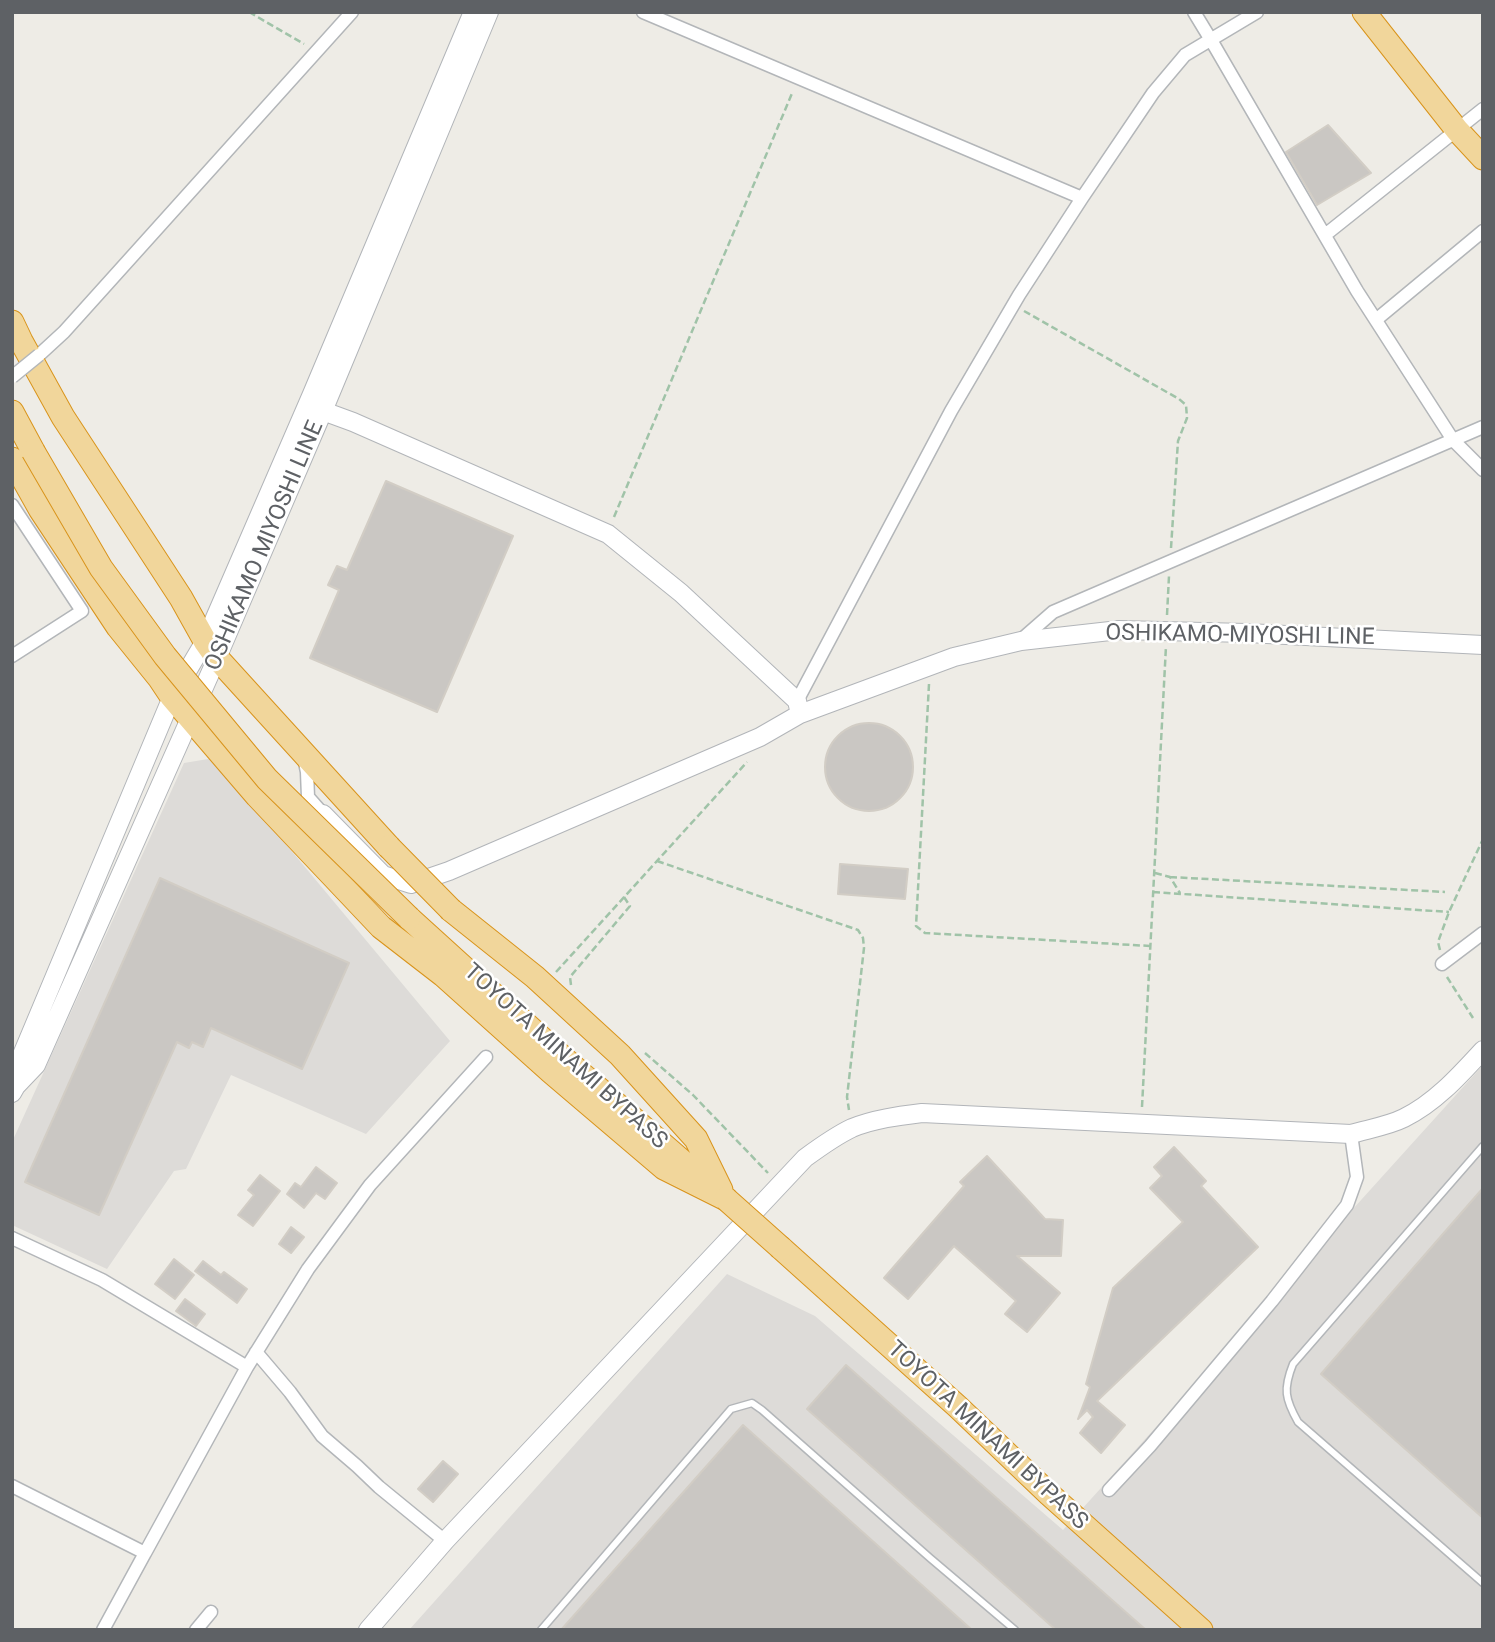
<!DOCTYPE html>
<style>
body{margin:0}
#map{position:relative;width:1495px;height:1642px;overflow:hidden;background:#eeece6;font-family:Roboto,sans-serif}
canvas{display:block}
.frame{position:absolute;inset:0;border:14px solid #5e6165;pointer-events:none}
</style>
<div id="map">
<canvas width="1495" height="1642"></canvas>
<div class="frame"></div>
</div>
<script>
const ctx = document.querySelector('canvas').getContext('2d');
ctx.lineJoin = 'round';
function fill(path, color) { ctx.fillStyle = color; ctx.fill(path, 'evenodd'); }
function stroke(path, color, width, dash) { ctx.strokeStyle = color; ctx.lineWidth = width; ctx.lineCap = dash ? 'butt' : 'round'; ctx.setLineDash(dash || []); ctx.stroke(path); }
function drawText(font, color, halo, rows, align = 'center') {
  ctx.font = font + ' Roboto,sans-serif'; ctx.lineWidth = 5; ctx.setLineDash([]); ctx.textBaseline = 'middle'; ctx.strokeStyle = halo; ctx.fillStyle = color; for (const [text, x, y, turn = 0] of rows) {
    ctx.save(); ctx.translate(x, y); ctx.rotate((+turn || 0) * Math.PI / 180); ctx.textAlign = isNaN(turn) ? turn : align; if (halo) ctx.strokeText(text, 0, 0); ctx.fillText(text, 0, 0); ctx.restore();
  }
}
fill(new Path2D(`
 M214 758 450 1041 366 1134 231 1075 186 1169 174 1171 107 1269 12 1225V1142L184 763Z
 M1483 1065V1630H409L727 1274 815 1316 1063 1530Z`), '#dddbd8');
const building = new Path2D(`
 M1328 125 1371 173 1317 205 1286 152Z
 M386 481 513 536 437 712 310 658 339 590 328 585 337 566 347 570Z
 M825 767a44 44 0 1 1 88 0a44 44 0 1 1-88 0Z
 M840 864 908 869 905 899 838 894Z
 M160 878 349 963 302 1069 211 1028 203 1047 192 1042 189 1048 177 1042 99 1215 25 1182Z
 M1174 1147 1206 1181 1201 1186 1258 1247 1097 1401 1125 1425 1101 1453 1080 1433 1093 1417 1087 1410 1078 1419 1090 1387 1086 1384 1113 1288 1183 1222 1150 1188 1162 1176 1154 1167Z
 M987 1156 1045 1219 1063 1220 1061 1256H1017L1060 1293 1027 1332 1005 1314 1016 1301 954 1246 908 1299 884 1278 964 1186 960 1182Z
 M316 1167 337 1183 325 1199 316 1193 304 1208 287 1194 295 1183 301 1187Z
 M260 1175 280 1191 253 1226 238 1215 254 1195 248 1190Z
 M1483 1188V1518L1321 1374Z
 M291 1227 304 1237 291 1253 279 1244Z
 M174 1259 194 1275 175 1299 155 1284Z
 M203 1261 221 1275 224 1272 247 1289 237 1303 195 1271Z
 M185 1299 205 1314 196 1326 176 1311Z
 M846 1365 1146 1630H1056L807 1409Z
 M743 1425 972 1630H561Z
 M443 1461 458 1474 433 1502 418 1489Z`);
fill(building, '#cac7c3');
stroke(building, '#d2cdc5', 2);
const lane = new Path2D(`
 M1483 1146 1293 1364C1283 1389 1285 1399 1298 1422L1483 1583
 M541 1630 731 1409 752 1403 762 1410 930 1558 1015 1630`);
const street = new Path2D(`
 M643 12 1082 198
 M1194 12 1211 40 1357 291 1453 440 1483 470
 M1325 235 1483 109
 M1377 319 1483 231
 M39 355 64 332 352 12
 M12 505 82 611 12 656
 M1021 640 1053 612 1483 427
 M797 701 951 411 1019 295 1082 198 1153 93 1185 55 1257 12
 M304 758 307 772 308 797 323 814
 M1442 964 1483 933
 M12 1238 102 1280 247 1367
 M256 1352 290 1392 322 1436 357 1466 379 1487 445 1541
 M12 1486 145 1553 103 1630
 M1109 1490 1150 1446 1272 1301 1347 1205 1357 1177 1351 1134
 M145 1553 247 1367 308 1269 370 1185 486 1057
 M196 1630 211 1612`);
const secondary = new Path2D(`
 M323 411 353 422 608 534 681 593 797 701 800 714
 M323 814 383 875 411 884 449 871 760 737 800 714 954 657 1021 641 1119 630 1247 633 1483 645
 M16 1086 36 1065 217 658 323 411 489 12
 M12 1093 16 1086 21 1057 172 697 205 641 312 394 473 12
 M368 1630 445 1541 805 1158C820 1147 835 1136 852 1128 874 1119 898 1116 922 1113L1351 1134C1368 1129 1388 1126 1404 1118 1435 1103 1460 1075 1483 1050`);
const highway = new Path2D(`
 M1364 12 1457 130 1483 158
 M12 322 21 341 63 417 181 598 205 641 217 658 389 847
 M12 412 33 451
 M12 459 40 509 118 627 160 679 172 697 257 796 381 927 443 975 550 1071 664 1168 726 1199
 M451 910 535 977 620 1055 696 1139 721 1190
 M409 918 561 1056 699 1176
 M781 1248 958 1407 1049 1494 1201 1630`);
stroke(lane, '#b3b6b9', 9);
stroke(street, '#b3b6b9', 15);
stroke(secondary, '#b2b5b9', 20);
stroke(highway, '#d9941b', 25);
stroke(new Path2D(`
 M249 12 304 44
 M1024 311 1179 399 1186 405 1187 418 1178 441 1171 548
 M614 517 793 91
 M1167 615 1169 576
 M929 684 916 926 925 933 1150 946
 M657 861 858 930 863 938 864 948 847 1097 849 1110
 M1155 873 1170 877 1180 893
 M1170 877 1445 892
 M1153 892 1449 912
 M1440 950 1438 942 1449 912 1483 839
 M556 972 747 762
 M1447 977 1473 1018
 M571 985 570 977 630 906 624 897
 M645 1053 693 1095 768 1173
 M1142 1107 1166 646`), '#a0c3a8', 2.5, [7, 3.5]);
stroke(lane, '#fff', 6);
stroke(street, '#fff', 12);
stroke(secondary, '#fff', 18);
stroke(highway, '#f1d69b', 23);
const streetBridge = new Path2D(`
 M12 377 39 355`);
const highwayBridge = new Path2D(`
 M33 451 101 568 165 656 267 779 409 918
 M389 847 451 910
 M726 1199 781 1248`);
stroke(streetBridge, '#b3b6b9', 15, []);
stroke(highwayBridge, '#d9941b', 25, []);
stroke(streetBridge, '#fff', 12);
stroke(highwayBridge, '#f1d69b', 23);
drawText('23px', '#5e6165', '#fff', [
 ["OSHIKAMO MIYOSHI LINE",265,546,-67],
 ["OSHIKAMO-MIYOSHI LINE",1240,636,1],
 ["TOYOTA MINAMI BYPASS",565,1057,42],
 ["TOYOTA MINAMI BYPASS",987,1436,43]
]);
</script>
